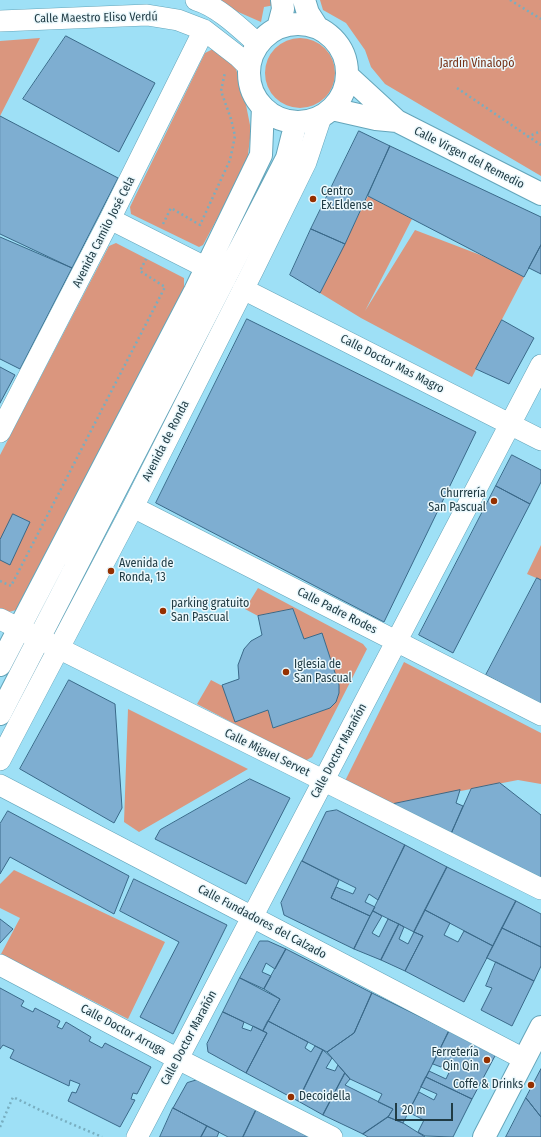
<!DOCTYPE html>
<meta charset="utf-8">
<style>
body{margin:0}
#map{position:relative;width:541px;height:1137px;overflow:hidden;background:#9ee0f6;font-family:"Fira Sans Condensed",sans-serif}
canvas{display:block}
.scale{position:absolute;left:395px;top:1103px;width:58px;height:18px;box-sizing:border-box;border:2px solid #213c45;border-top:0;padding-left:5px;font-size:12px;line-height:14px;white-space:nowrap;color:#213c45;-webkit-text-stroke:3px #ebf8fc;paint-order:stroke}
</style>
<div id="map">
<canvas width="541" height="1137"></canvas>
<div class="scale">20 m</div>
</div>
<script>
const ctx = document.querySelector('canvas').getContext('2d');
ctx.lineJoin = 'round';
function fill(path, color) { ctx.fillStyle = color; ctx.fill(path, 'evenodd'); }
function stroke(path, color, width, dash) { ctx.strokeStyle = color; ctx.lineWidth = width; ctx.lineCap = dash ? 'butt' : 'round'; ctx.setLineDash(dash || []); ctx.stroke(path); }
function drawText(font, color, halo, rows, align = 'center') {
  ctx.font = font + ' "Fira Sans Condensed",sans-serif'; ctx.lineWidth = 3; ctx.setLineDash([]); ctx.textBaseline = 'middle'; ctx.strokeStyle = halo; ctx.fillStyle = color; for (const [text, x, y, turn = 0] of rows) {
    ctx.save(); ctx.translate(x, y); ctx.rotate((+turn || 0) * Math.PI / 180); ctx.textAlign = isNaN(turn) ? turn : align; if (halo) ctx.strokeText(text, 0, 0); ctx.fillText(text, 0, 0); ctx.restore();
  }
}
fill(new Path2D(`
 M211 0H302L264 7 261 22Z
 M320 0H541V176L385 84 371 67 365 50 346 23 323 10Z
 M265 73a35 35 0 1 1 70 0a35 35 0 1 1-70 0Z
 M40 38 0 116V41Z
 M213 49 221 53 236 69 245 100 251 130 247 163 203 245 199 247 131 214 130 207 205 53Z
 M368 196 412 219 365 311 415 230 483 256 524 277 472 377 361 318 320 293Z
 M116 243 184 278V291L16 610 9 612 0 608V455L109 246Z
 M541 545V580L527 574Z
 M258 588 363 644 367 649 312 757 305 761 197 704 211 680 268 710 273 728 330 708C337 701 339 695 339 685L322 634 304 639 293 609 258 616 245 609Z
 M404 662 541 733V784L518 780 393 804 345 781Z
 M128 709 248 769 139 832 124 822Z
 M14 870 165 942 128 1019 1 954 20 918 0 908V884Z`), '#da967e');
const building = new Path2D(`
 M66 36 155 83 119 152 23 99Z
 M0 116 118 178 72 268 0 234Z
 M359 131 390 146 345 244 311 229Z
 M390 146 541 217V245L524 277 368 196Z
 M311 229 345 244 320 293 290 275Z
 M0 237 72 268 20 369 0 359Z
 M541 245V274L529 268Z
 M247 319 476 432 384 622 156 503Z
 M502 320 534 338 509 384 476 369Z
 M0 367 15 375 0 403Z
 M512 455 541 470V482L530 504 496 486Z
 M496 486 530 504 453 653 419 635Z
 M13 514 30 522 10 565 0 560V540Z
 M537 578 541 580V704L486 675Z
 M293 609 304 639 322 633 339 685V693L336 702 330 708 273 728 268 710 235 722 222 685 239 679 238 665 244 649 251 641 262 635 258 616Z
 M69 680 115 704 122 808 114 823 20 769Z
 M250 779 290 798 246 884 155 839 160 830Z
 M500 783 541 815V884L450 836 471 789Z
 M460 790 456 803 463 806 450 836 393 804Z
 M337 810 405 845 378 900 369 894 365 902 375 907 370 916 331 898 336 887 353 894 356 888 302 861 326 812Z
 M8 811 129 876 114 914 10 857 0 874V824Z
 M405 845 447 867 414 932 373 911Z
 M302 861 339 880 331 898 370 916 354 949 284 915 281 903Z
 M447 867 516 901 493 946 425 910Z
 M134 879 227 925 173 1034 140 1017 179 942 120 911Z
 M516 901 541 914V947L502 928Z
 M425 910 450 923 444 935 458 942 464 931 493 946 464 1002 405 971 423 936 414 932Z
 M373 911 382 916 372 933 379 937 388 919 399 924 381 960 354 949Z
 M0 919 13 929 0 943Z
 M399 924 404 927 399 939 408 944 414 932 423 936 405 971 381 960Z
 M502 928 541 947V966L534 981 487 958Z
 M260 941H268L286 949 275 969 266 963 262 972 271 976 264 989 240 978Z
 M286 949 372 993 354 1033 327 1052 268 1021 280 999 264 989Z
 M496 962 534 981 512 1026 481 1010 492 988 486 986Z
 M240 978 280 999 263 1031 223 1012Z
 M0 988 24 1001 21 1006 33 1012 35 1008 60 1021 57 1027 62 1029 66 1022 91 1037 89 1041 102 1048 105 1043 151 1067 137 1094 133 1093 131 1099 135 1100 120 1127 68 1101 72 1092 76 1093 80 1084 70 1080 69 1086 10 1058 14 1050 3 1045 0 1049Z
 M372 993 449 1031 403 1123 388 1117 393 1109 378 1102 382 1094 350 1079 327 1052 354 1033Z
 M223 1012 244 1022 242 1028 251 1031 253 1026 267 1033 246 1073 208 1052 207 1044Z
 M268 1021 308 1042 305 1048 311 1052 315 1046 323 1050 298 1101 246 1073 267 1033 263 1031Z
 M449 1031 496 1054 472 1099 426 1077 429 1071 446 1079 454 1062 445 1059 441 1067 433 1064Z
 M323 1050 332 1058 326 1068 335 1071 338 1065 345 1073 323 1115 298 1101Z
 M541 1069V1117L526 1098Z
 M345 1073 350 1079 345 1085 393 1109 388 1117 363 1134 323 1115Z
 M426 1077 472 1099 453 1137 425 1136 418 1132 424 1120 408 1112 419 1092 434 1100 437 1094 421 1087Z
 M197 1080 256 1110 243 1137H228L173 1108 187 1083Z
 M526 1098 541 1117V1137H506Z
 M173 1108 207 1126 201 1137H160Z
 M256 1110 309 1137H243Z
 M388 1117 403 1123 425 1137H368L363 1134Z
 M207 1126 219 1132 217 1137H201Z`);
fill(building, '#7eaed1');
stroke(building, '#3a6989', 1);
const street = new Path2D(`
 M196 0C219 7 240 28 258 44
 M0 21 147 15 178 20 204 30 239 57 249 67
 M110 219 207 268
 M243 289 541 440
 M0 432 110 219 204 30
 M133 507 541 715
 M0 619 541 889
 M0 760 133 507 253 270 306 162 321 117
 M0 785 524 1059
 M0 965 178 1059 332 1137
 M137 1137 541 365`);
const secondary = new Path2D(`
 M304 0 308 13 317 27
 M249 73a49 49 0 1 1 98 0a49 49 0 1 1-98 0Z
 M278 28 283 9 282 0
 M348 76 397 121 541 194
 M332 109 376 119 397 121
 M0 665 195 291 261 155 263 107
 M0 714 287 158 296 122
 M484 1137 541 1027`);
stroke(street, '#64a5ba', 22);
stroke(secondary, '#64a5ba', 24);
stroke(new Path2D(`
 M510 0 541 19
 M457 88 541 145
 M527 137 541 131
 M163 224 171 208 200 225 230 160 235 136 231 119 221 91 225 72
 M0 581 11 586 165 287 140 271 146 259
 M0 1127 13 1097 44 1112 102 1137`), '#78aec0', 2.5, [2, 3]);
stroke(street, '#fff', 21);
stroke(secondary, '#fff', 22);
for (const [x, y, r, color] of [
 [313,199,4,"#953000"],
 [494,501,4,"#953000"],
 [111,571,4,"#953000"],
 [163,611,4,"#953000"],
 [286,672,4,"#953000"],
 [487,1060,4,"#953000"],
 [531,1085,4,"#953000"],
 [291,1097,4,"#953000"]
]) { const dot = new Path2D(); dot.arc(x, y, r, 0, 2 * Math.PI); ctx.fillStyle = color; ctx.fill(dot); stroke(dot, '#ebf8fc', 1.5); }
drawText('12px', '#213c45', '#ebf8fc', [
 ["Calle Maestro Eliso Verdú",96,18,-1],
 ["Calle Virgen del Remedio",469,158,27],
 ["Avenida Camilo José Cela",104,232,-63],
 ["Calle Doctor Mas Magro",392,364,27],
 ["Avenida de Ronda",166,441,-63],
 ["Calle Padre Rodes",337,611,27],
 ["Calle Doctor Marañón",339,751,-62],
 ["Calle Miguel Servet",267,753,26],
 ["Calle Fundadores del Calzado",262,922,28],
 ["Calle Doctor Arruga",123,1030,28],
 ["Calle Doctor Marañón",189,1038,-62]
]);
drawText('12px', '#763116', '#ebf8fc', [
 ["Jardín Vinalopó",477,64]
]);
drawText('12px', '#213c45', '#ebf8fc', [
 ["Centro",321,192],
 ["Ex.Eldense",321,206],
 ["Churrería",486,494,"right"],
 ["San Pascual",486,508,"right"],
 ["Avenida de",119,564],
 ["Ronda, 13",119,578],
 ["parking gratuito",171,604],
 ["San Pascual",171,618],
 ["Iglesia de",294,665],
 ["San Pascual",294,679],
 ["Ferretería",479,1053,"right"],
 ["Qin Qin",479,1067,"right"],
 ["Coffe & Drinks",523,1085,"right"],
 ["Decoidella",299,1097]
], 'left');
</script>
